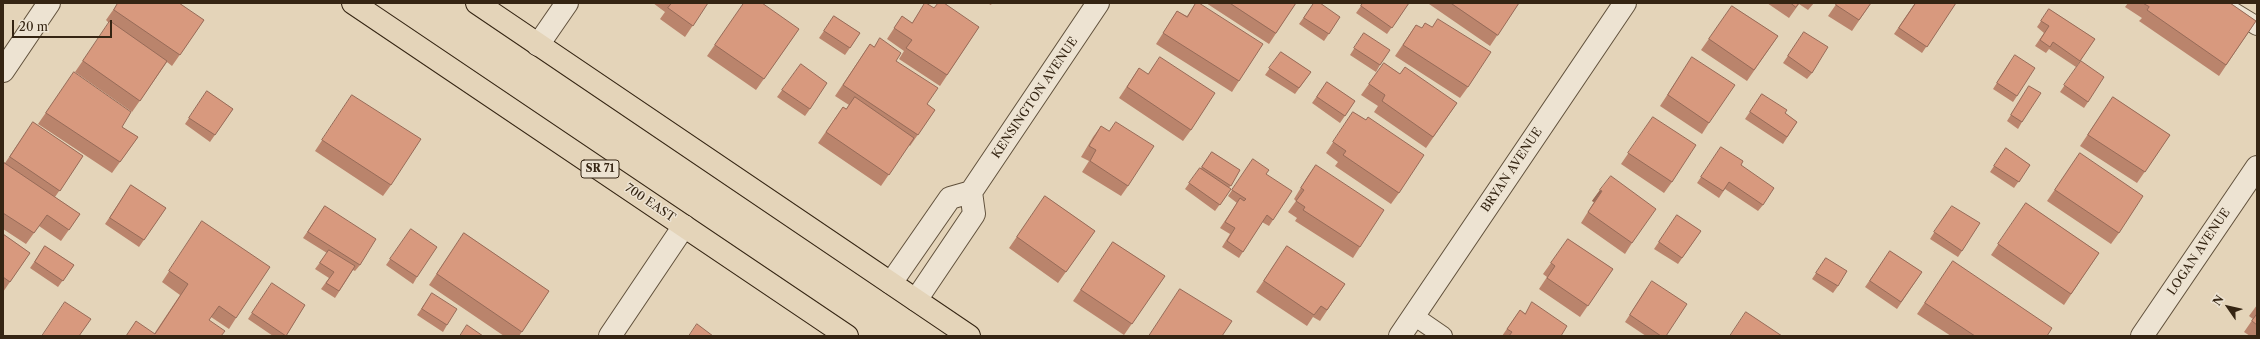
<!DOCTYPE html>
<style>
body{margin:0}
#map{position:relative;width:2260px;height:339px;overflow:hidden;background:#e4d4b9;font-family:"Libre Caslon Text",serif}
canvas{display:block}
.frame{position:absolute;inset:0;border:4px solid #352513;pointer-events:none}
.north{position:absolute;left:2208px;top:287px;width:40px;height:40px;-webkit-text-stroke:3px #ede3d2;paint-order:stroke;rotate:304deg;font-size:11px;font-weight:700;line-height:16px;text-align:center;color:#352513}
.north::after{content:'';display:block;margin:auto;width:14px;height:18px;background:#352513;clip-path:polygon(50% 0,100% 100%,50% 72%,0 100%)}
.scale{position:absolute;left:12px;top:20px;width:100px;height:18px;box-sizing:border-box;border:2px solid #352513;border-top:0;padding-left:5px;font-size:12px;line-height:14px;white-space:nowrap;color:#352513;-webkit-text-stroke:3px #ede3d2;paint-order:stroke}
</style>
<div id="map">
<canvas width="2260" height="339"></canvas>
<div class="frame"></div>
<div class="north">N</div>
<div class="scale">20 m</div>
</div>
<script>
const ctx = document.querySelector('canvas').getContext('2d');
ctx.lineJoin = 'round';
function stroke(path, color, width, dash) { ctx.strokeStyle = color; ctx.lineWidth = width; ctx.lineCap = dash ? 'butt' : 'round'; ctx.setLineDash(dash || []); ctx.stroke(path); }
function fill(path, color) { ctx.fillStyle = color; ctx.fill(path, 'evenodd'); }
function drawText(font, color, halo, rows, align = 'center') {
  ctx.font = font + ' "Libre Caslon Text",serif'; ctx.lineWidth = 3; ctx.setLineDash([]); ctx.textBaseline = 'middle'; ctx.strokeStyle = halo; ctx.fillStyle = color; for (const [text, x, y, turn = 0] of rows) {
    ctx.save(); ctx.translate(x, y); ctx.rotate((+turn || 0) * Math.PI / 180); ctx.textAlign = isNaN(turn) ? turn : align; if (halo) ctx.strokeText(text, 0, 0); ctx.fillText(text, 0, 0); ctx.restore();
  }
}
const service = new Path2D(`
 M2219 3 2257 26
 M1414 316 1443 336`);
const minor = new Path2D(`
 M538 45 567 3
 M3 71 49 3
 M891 283 950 198 971 192
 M916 300 974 214 971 192 1098 3
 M610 336 684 226
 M1400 336 1625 3
 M2142 336 2257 167`);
const primary = new Path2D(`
 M353 3 847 336
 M477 3 969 336`);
stroke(service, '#61513c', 20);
stroke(minor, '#61513c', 24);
stroke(primary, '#352513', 24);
stroke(service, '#ede3d2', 18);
stroke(minor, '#ede3d2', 22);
stroke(primary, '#e4d4b9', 22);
fill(new Path2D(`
 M118 3 204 20 172 66 167 62 132 112 75 72 109 23 106 20Z
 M653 3H708L685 37 660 19 665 12Z
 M744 3 799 29 756 90 707 56Z
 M987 3H992L991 5Z
 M1196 3 1239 81 1232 92 1156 44 1177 11 1187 16Z
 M1206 3H1296L1269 44Z
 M1314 3 1340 17 1324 41 1299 24Z
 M1363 3H1409L1387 34 1356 13Z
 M1430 3H1519L1490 46 1429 4Z
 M1767 3H1814L1808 10 1799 4 1789 18Z
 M1837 3H1871L1852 31 1828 16Z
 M1915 3H1956L1922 53 1894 34Z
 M2128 3H2230L2256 21 2219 76 2139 21 2142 18 2125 7Z
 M1732 6 1778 36 1747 81 1701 50Z
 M934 8 979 27 940 86 899 59 904 51 887 39 902 16 912 23Z
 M2049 9 2095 39 2076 67 2049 49 2046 53 2035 46 2044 33 2037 27Z
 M834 16 860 33 845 55 819 38Z
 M1416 25 1468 87 1460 98 1395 56Z
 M1804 32 1812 73 1807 79 1783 63Z
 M1364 33 1380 65 1376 72 1350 55Z
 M870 44 896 61 927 104 935 110 910 146 909 145 881 186 818 143 843 107 846 109 849 105 835 96Z
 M1281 52 1311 72 1295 94 1265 75Z
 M1692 57 1709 123 1702 134 1660 106Z
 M2081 61 2088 102 2084 108 2060 92Z
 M2010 62 2017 96 2013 102 1993 89Z
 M1384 63 1400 74 1457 103 1426 148 1374 112 1378 106 1361 95Z
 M801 64 810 109 805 116 777 97Z
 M1139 68 1191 130 1183 141 1119 98Z
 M74 72 122 127 138 137 112 173 38 124Z
 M1327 82 1355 101 1340 123 1312 103Z
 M2029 86 2022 122 2018 129 2007 121Z
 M207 91 233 109 210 142 185 124Z
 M1762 94 1785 113 1797 122 1783 144 1745 119Z
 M352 95 391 185 383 196 315 151Z
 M2113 97 2170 135 2137 183 2080 146Z
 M1353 112 1366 120 1399 193 1391 204 1335 166 1338 162 1326 153Z
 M1653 117 1672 182 1664 193 1621 164Z
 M33 122 83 156 55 197 80 214 61 241 39 226 26 244 3 229V162L5 163Z
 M1101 126 1128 186 1121 196 1082 172 1089 161 1081 157 1093 137Z
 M1721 147 1741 165 1763 205 1758 211 1725 189 1719 198 1697 183Z
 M2006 148 2030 165 2014 188 1990 172Z
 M1212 152 1240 170 1229 188 1231 189 1215 211 1185 189 1200 168H1201Z
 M2080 153 2119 233 2111 244 2047 201Z
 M1253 159 1266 174 1273 220 1269 226 1262 222 1239 258 1222 247 1230 234 1220 228 1237 203 1228 196Z
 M1316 165 1360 247 1353 258 1295 221 1297 218 1288 212 1296 201 1294 199 1308 176Z
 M131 185 166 208 139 247 105 224Z
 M1600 190 1632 243 1625 254 1581 223 1594 202 1592 201Z
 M1045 196 1095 231 1058 283 1009 248Z
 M2026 203 2099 253 2064 305 1991 255Z
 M325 206 360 265 355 271 353 270 335 298 321 289 329 278 315 269 327 253 303 238Z
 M1947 212 1962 251 1958 257 1930 239Z
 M1677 215 1701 231 1678 264 1654 249Z
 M202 221 236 318 229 329 211 317 154 334 180 295 162 282Z
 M411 229 417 277 413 284 386 265Z
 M464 233 549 291 519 336H504L429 285Z
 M3 234 30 253 3 292Z
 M1568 239 1613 269 1580 317 1539 289 1547 277 1543 274Z
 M1113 242 1165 276 1124 335 1073 301Z
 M45 246 74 265 58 287 30 268Z
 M1287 246 1345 284 1320 321 1313 317 1307 326 1256 292Z
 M1890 251 1922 272 1897 309 1865 287Z
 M1826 258 1838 286 1833 293 1812 279Z
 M1953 261 2047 336H1951L1917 314Z
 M1647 288 1666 336H1646L1625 322Z
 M1180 289 1222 336H1149Z
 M267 290 305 305 286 336H273L248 319Z
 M432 293 447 325 443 332 417 315Z
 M2257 305V336H2250L2244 332 2253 319 2249 316Z
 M1520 310 1561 336H1502Z`), '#ba846c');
fill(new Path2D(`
 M1600 190 1602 191 1594 202 1592 201Z`), '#976b58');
const building = new Path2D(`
 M118 3H179L204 20 180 55 114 10Z
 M672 3H708L693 26 668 8Z
 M744 3H762L799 29 764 79 715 45Z
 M925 3H926L934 8 938 3H944L979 27 947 75 906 48 912 40 894 28 902 16 912 23Z
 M1196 3H1199L1263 44 1239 81 1163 33 1177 11 1187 17Z
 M1230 3H1296L1276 33Z
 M1314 3H1320L1340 17 1329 34 1304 18Z
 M1363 3H1409L1392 28 1361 6Z
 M1451 3H1519L1498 35Z
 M1791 3H1799L1796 7Z
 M1837 3H1871L1859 20 1836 5Z
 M1916 3H1956L1927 47 1899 28Z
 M2143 3H2230L2256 21 2226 65 2147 10 2149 7Z
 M1732 6 1778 36 1754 70 1709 39Z
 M2049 9 2095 39 2080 61 2053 42 2050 47 2040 40 2049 26 2041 21Z
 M834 16 860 33 850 48 824 31Z
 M1438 19 1491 52 1468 87 1403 45 1416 25 1422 28 1425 23 1432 27Z
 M110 21 167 61 140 101 83 61Z
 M1804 32 1828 47 1812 73 1788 56Z
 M1364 33 1390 50 1380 65 1354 48Z
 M880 38 901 53 896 61 938 88 927 104 935 110 918 135 843 85 870 44 874 47Z
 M1281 52 1311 72 1299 88 1269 68Z
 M2015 55 2035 68 2017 96 1997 83Z
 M1160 57 1215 93 1191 130 1127 87 1139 68 1148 74Z
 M1692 57 1735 85 1709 123 1668 95Z
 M2081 61 2104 77 2088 102 2064 85Z
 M1384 63 1400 74 1405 67 1457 103 1433 137 1382 101 1385 95 1369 84Z
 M801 64 827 83 810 109 782 90Z
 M74 72 131 112 122 127 138 137 120 162 46 113Z
 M1327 82 1355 101 1345 116 1317 97Z
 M2029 86 2041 93 2022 122 2011 115Z
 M207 91 233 109 215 135 189 118Z
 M1762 94 1787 110 1785 113 1797 122 1787 137 1750 112Z
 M352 95 421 139 391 185 322 140Z
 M855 97 914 138 889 175 826 132 843 107 846 109Z
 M2113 97 2170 135 2145 172 2088 135Z
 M1353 112 1366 120 1368 117 1424 155 1399 193 1343 155 1346 151 1333 142Z
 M1653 117 1696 145 1672 182 1628 153Z
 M33 122 83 156 60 191 10 157Z
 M1116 122 1154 146 1128 186 1090 161 1096 150 1089 146 1101 126 1109 131Z
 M1721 147 1743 161 1741 165 1774 188 1763 205 1729 182 1723 191 1701 177Z
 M2006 148 2030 165 2019 182 1994 166Z
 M1212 152 1240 170 1231 186 1202 167Z
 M2080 153 2143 196 2119 233 2055 190Z
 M1253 159 1269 170 1266 174 1292 191 1273 220 1267 215 1243 252 1227 241 1235 228 1225 222 1240 198 1244 201 1246 199 1232 190Z
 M3 162 80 214 69 230 47 215 34 233 3 213Z
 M1316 165 1384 210 1360 247 1303 210 1305 207 1296 201 1304 190 1301 188Z
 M1200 168 1231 189 1220 205 1189 183Z
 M1611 176 1656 209 1632 243 1588 212 1602 191 1600 190Z
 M131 185 166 208 144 240 110 218Z
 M1045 196 1095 231 1066 272 1017 237Z
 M2026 203 2099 253 2071 294 1998 244Z
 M325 206 376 239 360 265 308 232Z
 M1952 206 1980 223 1962 251 1934 232Z
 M1677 215 1701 231 1682 258 1659 242Z
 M202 221 270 267 236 318 219 306 209 320 225 331 221 336H126L136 321 155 334 188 284 169 271Z
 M411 229 437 247 417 277 390 259Z
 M464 233 549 291 522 332 437 274Z
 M3 234 30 253 10 282 3 277Z
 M1568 239 1613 269 1588 306 1547 278 1555 266 1551 263Z
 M1113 242 1165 276 1132 324 1081 290Z
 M45 246 74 265 63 281 35 262Z
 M1287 246 1345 284 1327 310 1321 306 1314 315 1264 281Z
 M329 250 355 266 339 291 326 283 334 272 320 263Z
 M1890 251 1922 272 1901 302 1870 281Z
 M1826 258 1847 271 1838 286 1816 273Z
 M1953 261 2052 328 2047 336H1975L1925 303Z
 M1652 281 1687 304 1666 336H1661L1630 315Z
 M272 283 305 305 286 336 252 313Z
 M1180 289 1232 321 1222 336H1149Z
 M432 293 457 309 447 325 422 309Z
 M65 302 91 319 79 336H42Z
 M1532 302 1567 326 1561 336H1509L1512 332 1507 329 1520 310 1525 314Z
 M1746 312 1782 336H1730Z
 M2257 314V325L2252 321Z
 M697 324 713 336H689Z
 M467 325 483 336H460Z`);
fill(building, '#d8997e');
stroke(building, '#976b58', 1);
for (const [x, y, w] of [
 [600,169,38]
]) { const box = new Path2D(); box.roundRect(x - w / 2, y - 9, w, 18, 3); ctx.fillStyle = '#ede3d2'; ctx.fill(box); stroke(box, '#352513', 1); }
drawText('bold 11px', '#352513', null, [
 ["SR 71",600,169]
]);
drawText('12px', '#352513', '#ede3d2', [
 ["KENSINGTON AVENUE",1035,98,-56],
 ["BRYAN AVENUE",1512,170,-56],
 ["700 EAST",650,203,34],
 ["LOGAN AVENUE",2199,252,-56]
]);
</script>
